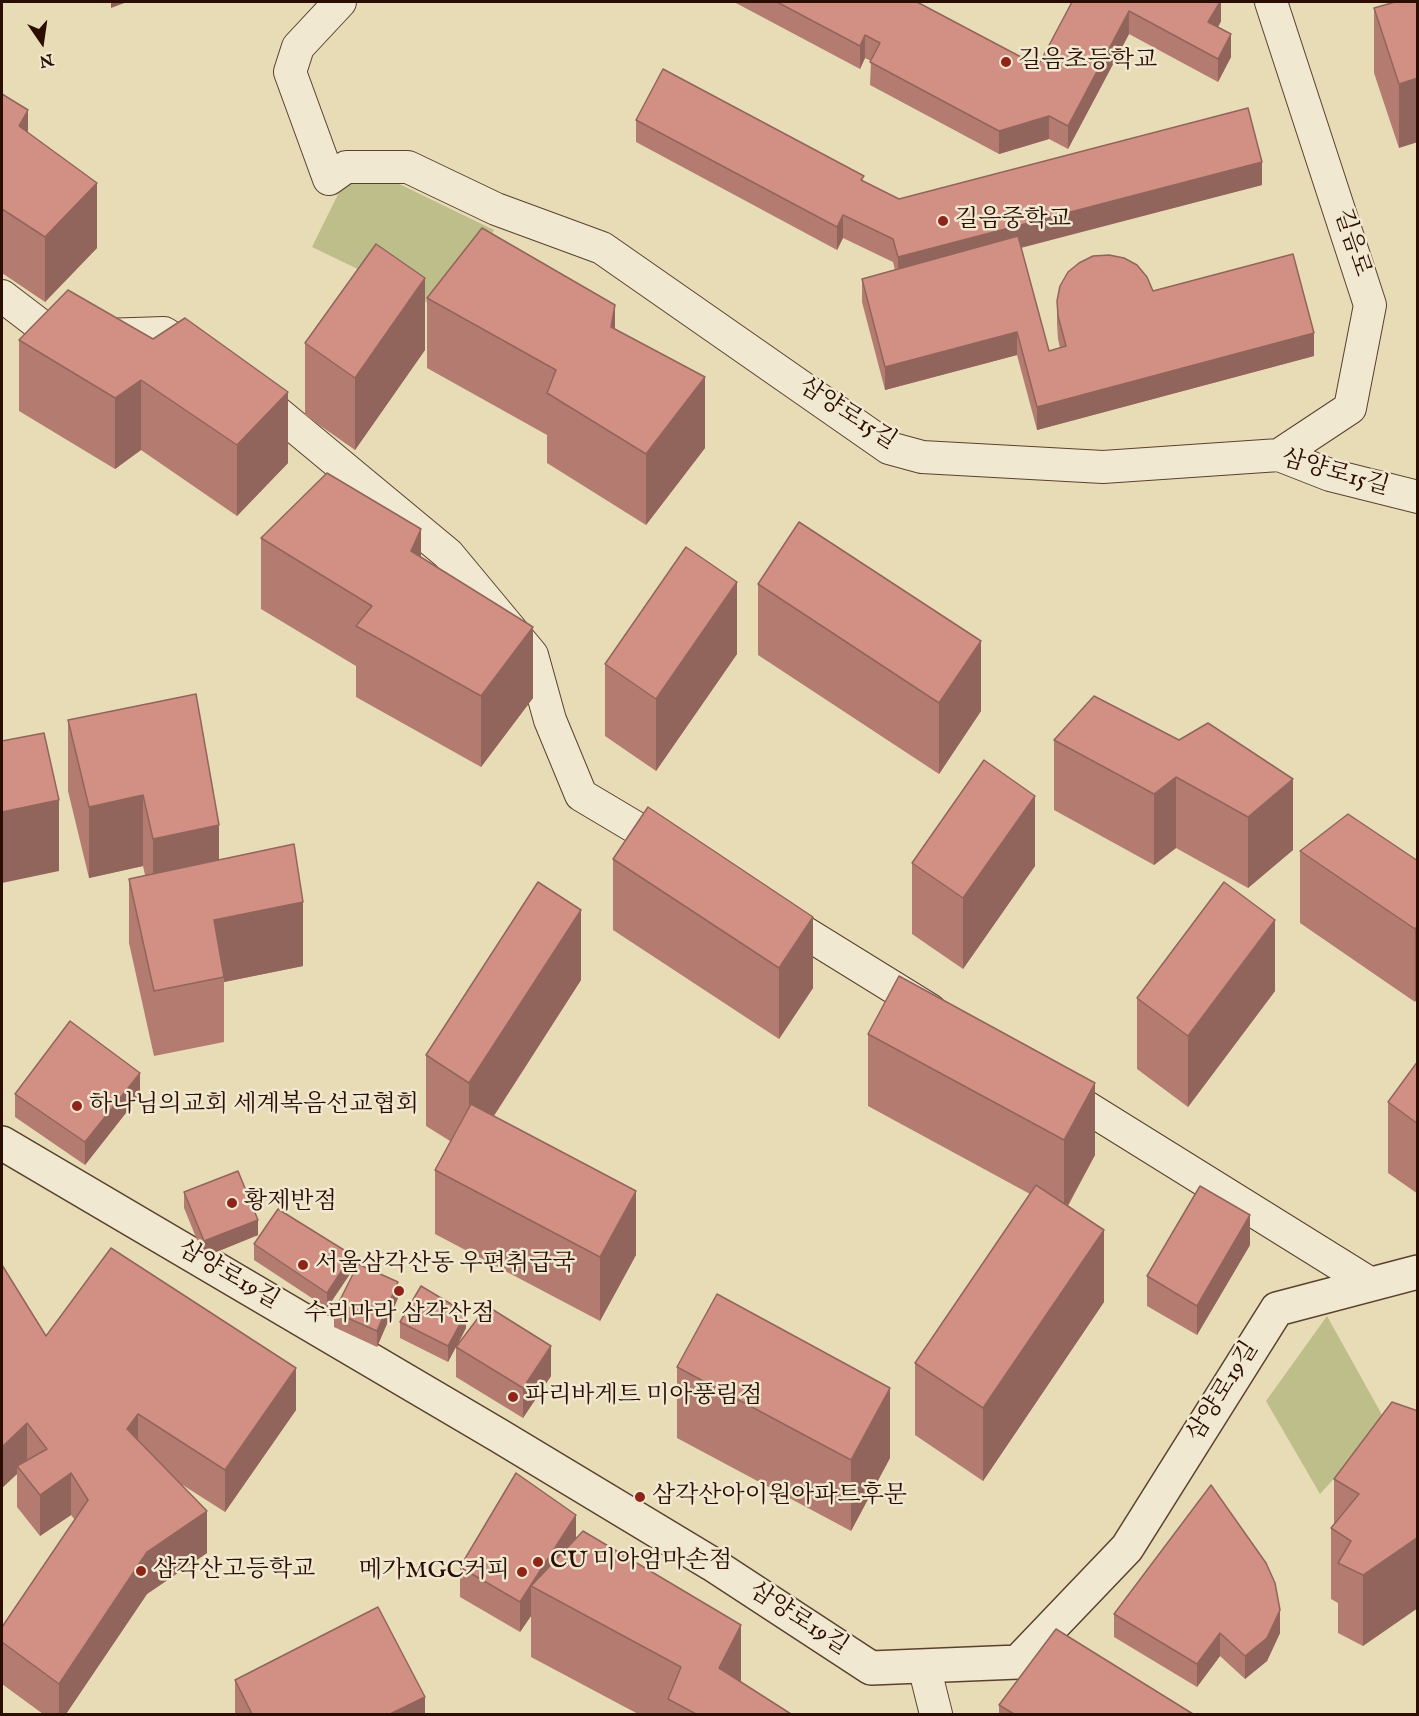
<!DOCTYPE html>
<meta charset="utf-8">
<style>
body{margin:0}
#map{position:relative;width:1419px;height:1716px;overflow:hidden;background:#e8dcb7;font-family:"IM FELL English",serif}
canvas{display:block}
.frame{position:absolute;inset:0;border:3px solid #2b0d01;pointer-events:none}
.north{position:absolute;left:12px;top:12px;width:60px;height:60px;-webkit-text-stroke:4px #f0e8d0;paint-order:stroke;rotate:167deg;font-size:16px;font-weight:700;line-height:24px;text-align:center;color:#2b0d01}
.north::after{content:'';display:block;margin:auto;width:21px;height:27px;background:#2b0d01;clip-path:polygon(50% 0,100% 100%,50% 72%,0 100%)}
</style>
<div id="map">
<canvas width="1419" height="1716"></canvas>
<div class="frame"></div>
<div class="north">N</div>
</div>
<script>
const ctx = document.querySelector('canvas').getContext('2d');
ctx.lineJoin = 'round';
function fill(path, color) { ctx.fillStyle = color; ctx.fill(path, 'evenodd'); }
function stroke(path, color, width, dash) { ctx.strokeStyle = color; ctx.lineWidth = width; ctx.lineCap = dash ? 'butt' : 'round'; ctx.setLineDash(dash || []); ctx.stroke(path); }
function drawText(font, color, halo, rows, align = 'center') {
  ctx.font = font + ' "IM FELL English","Noto Serif KR",serif'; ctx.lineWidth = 5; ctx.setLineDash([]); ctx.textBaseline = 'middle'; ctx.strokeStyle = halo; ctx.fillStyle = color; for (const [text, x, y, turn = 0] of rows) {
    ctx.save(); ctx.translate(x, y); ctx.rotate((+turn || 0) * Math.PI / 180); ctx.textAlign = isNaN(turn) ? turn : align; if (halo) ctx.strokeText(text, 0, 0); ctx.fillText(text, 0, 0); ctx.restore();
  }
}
fill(new Path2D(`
 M354 162 494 230 453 315 312 247Z
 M1327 1316 1386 1422 1320 1494 1266 1401Z`), '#bdbe89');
const minor = new Path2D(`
 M340 2 298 47 290 72 329 179 346 167H408L496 209 602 248 889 448 922 457 1103 467 1279 455 1330 475 1418 497
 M1271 2 1370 305 1350 408 1279 455
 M2 296 44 328 103 335 164 333 200 355
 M255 394 448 554 532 655 550 720 581 795 670 848
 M778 916 930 1010
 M1059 1090 1371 1284
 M924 1666 936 1714`);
const tertiary = new Path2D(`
 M2 1143 498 1435 712 1564 871 1668 1018 1662 1127 1548 1277 1309 1418 1272`);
stroke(minor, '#5a412e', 34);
stroke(tertiary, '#5a412e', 36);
stroke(minor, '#f0e8d0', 32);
stroke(tertiary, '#f0e8d0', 33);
fill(new Path2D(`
 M734 2H917L1038 66 1071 3 1068 2H1221V21L1218 28 1231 57 1218 82 1129 34 1068 149 1049 139 999 154 870 85 871 61 865 58 860 69Z
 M1418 2 1399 148 1374 73V8Z
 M2 94 28 133 97 248 45 302 2 273Z
 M636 120 864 181 899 199 1262 185 1021 247 1049 351 1060 348 1058 339 1057 324V301L1153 291 1314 356 1037 430 1017 355 885 390 862 302V279L895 270 893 262 843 238 837 250 636 142Z
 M68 290 288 463 237 516 141 450 115 469 19 411V340Z
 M427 298 615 329 705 448 646 525 547 463V435L427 368Z
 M305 343 425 350 355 450 305 415Z
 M261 538 421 558 533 698 481 767 356 697V666L261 609Z
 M758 584 981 711 939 774 758 655Z
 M737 654 656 771 605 736V664Z
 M1094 696 1293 850 1248 888 1176 848 1154 865 1054 810V740Z
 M68 720 219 860 303 966 224 982V1042L154 1056 129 943V879L145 875 143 866 89 878 68 791Z
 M1300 851 1418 861 1415 1002 1300 923Z
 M613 859 813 988 779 1039 613 930Z
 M912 863 1035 866 963 969 912 934Z
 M581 980 494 1116 636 1255 600 1321 435 1234V1170L450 1141 426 1126V1055Z
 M1275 991 1188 1107 1137 1069V998Z
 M868 1034 1095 1155 1068 1206 1104 1302 983 1481 915 1435V1363L1030 1194 868 1106Z
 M1418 1061V1194L1388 1173V1102Z
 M15 1094 140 1095 85 1165 15 1117Z
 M184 1192 258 1235 204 1257 184 1208Z
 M254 1244 352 1271 327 1308 254 1260Z
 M1250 1245 1197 1335 1147 1306V1276Z
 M398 1298 377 1347 334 1327V1312Z
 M400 1322 466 1328 457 1346 551 1376 523 1418 456 1377V1347L448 1362 400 1338Z
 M46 1336 296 1410 225 1512 178 1482 207 1553 147 1594 66 1714H43L2 1684V1627L75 1520 71 1515 40 1536 17 1507V1474L2 1488Z
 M677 1367 890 1458 851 1531 677 1438Z
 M1392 1402 1363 1646 1338 1633V1603L1331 1599V1528L1334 1525V1479Z
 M576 1539 741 1682 791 1714H638L531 1657V1616L520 1632 460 1597V1567Z
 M1114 1614 1280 1633 1267 1661 1245 1679 1220 1656 1197 1687 1114 1637Z
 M235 1680 425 1714H235Z
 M999 1705 1193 1714H999Z`), '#b47c71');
fill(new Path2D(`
 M111 2H127L111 8Z
 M1220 2H1221V21L1208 45V22Z
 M1129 11V34L1068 149V126Z
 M1231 34V57L1218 82V59Z
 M865 35V58L860 69V46Z
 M1418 78V142L1399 148V84Z
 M28 110V175L19 126Z
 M1049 116V139L999 154V131Z
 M1262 162V185L898 280V257Z
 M97 183V248L45 302V237Z
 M843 215V238L837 250V227Z
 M425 278V350L355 450V378Z
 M615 305V376L611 327Z
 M1017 332V355L885 390V367Z
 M1314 333V356L1037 430V407Z
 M705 377V448L646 525V454Z
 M141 380V450L115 469V398Z
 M288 392V463L237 516V445Z
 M421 529V600L411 551Z
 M737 582V654L656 771V699Z
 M533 627V698L481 767V696Z
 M981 641V711L939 774V703Z
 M1176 777V848L1154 865V794Z
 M1293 779V850L1248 888V817Z
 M143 795V866L89 878V807Z
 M1035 796V866L963 969V898Z
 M59 800V871L2 883V812Z
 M219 825V896L153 910V839Z
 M303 902V966L224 982V977L214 920Z
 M581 910V980L469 1154V1083Z
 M813 917V988L779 1039V968Z
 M1275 920V991L1188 1107V1036Z
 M1418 925V997L1415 1002V929Z
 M140 1073V1095L85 1165V1142Z
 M1095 1083V1155L1064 1212V1140Z
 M636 1191V1255L600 1321V1257Z
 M1250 1215V1245L1197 1335V1306Z
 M258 1220V1235L204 1257V1241Z
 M1104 1230V1302L983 1481V1408Z
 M352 1255V1271L327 1308V1293Z
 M398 1282V1298L377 1347V1331Z
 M466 1313V1328L448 1362V1346Z
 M551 1346V1376L523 1418V1388Z
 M296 1368V1410L225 1512V1470Z
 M890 1388V1458L851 1531V1460Z
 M138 1414V1456L127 1429Z
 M27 1423V1465L17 1466V1474L2 1488V1447Z
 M71 1473V1515L40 1536V1495Z
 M207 1511V1553L147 1594 66 1714H59V1684L147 1552Z
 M576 1515V1544L531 1586V1616L520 1632V1602Z
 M1418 1537V1608L1363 1646V1575Z
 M1280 1610V1633L1267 1661 1245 1679V1656Z
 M741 1625V1695L719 1668Z
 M1220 1633V1656L1197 1687V1664Z
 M425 1697V1714H390Z`), '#92655c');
const building = new Path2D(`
 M777 2H917L1038 66 1072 2H1220L1208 22 1231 34 1218 59 1129 11 1068 126 1049 116 999 131 870 62 880 43 865 35 860 46Z
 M1395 2H1418V78L1399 84 1374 8Z
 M663 69 864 176 861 180 899 199 1248 108 1262 162 898 257 893 239 843 215 837 227 636 120Z
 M2 94 28 110 19 126 97 183 45 237 2 209Z
 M482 228 615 305 611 327 705 377 646 454 547 393 556 370 427 298Z
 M1018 236 1049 351 1066 346 1058 316 1057 301 1060 286 1068 272 1079 263 1093 256 1109 255 1124 258 1137 265 1147 277 1153 291 1293 254 1314 333 1037 407 1017 332 885 367 862 279Z
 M376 244 425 278 355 378 305 343Z
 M68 290 153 339 185 318 288 392 237 445 141 380 115 398 19 340Z
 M327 473 421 529 411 551 533 627 481 696 356 626 372 606 261 538Z
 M799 522 981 641 939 703 758 584Z
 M686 547 737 582 656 699 605 664Z
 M196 694 219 825 153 839 143 795 89 807 68 720Z
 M1094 696 1179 740 1208 723 1293 779 1248 817 1176 777 1154 794 1054 740Z
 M44 733 59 800 2 812V741Z
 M984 760 1035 796 963 898 912 863Z
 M648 807 813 917 779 968 613 859Z
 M1348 814 1418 861V925L1415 929 1300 851Z
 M294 844 303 902 214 920 224 977 154 991 129 879Z
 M538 882 581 910 469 1083 426 1055Z
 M1224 882 1275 920 1188 1036 1137 998Z
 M899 976 1095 1083 1064 1140 868 1034Z
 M70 1021 140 1073 85 1142 15 1094Z
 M1418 1061V1124L1388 1102Z
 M471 1104 636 1191 600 1257 435 1170Z
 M238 1171 258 1220 204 1241 184 1192Z
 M1036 1185 1104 1230 983 1408 915 1363Z
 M1200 1186 1250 1215 1197 1306 1147 1276Z
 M278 1209 352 1255 327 1293 254 1244Z
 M111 1248 296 1368 225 1470 138 1414 127 1429 207 1511 147 1552 59 1684 2 1642V1627L88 1500 71 1473 40 1495 17 1466 47 1449 27 1423 2 1447V1265L46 1336Z
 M358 1264 398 1282 377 1331 334 1312Z
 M421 1286 466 1313 448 1346 400 1322Z
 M717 1294 890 1388 851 1460 677 1367Z
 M487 1306 551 1346 523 1388 456 1347Z
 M1392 1402 1418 1411V1537L1363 1575 1338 1563 1351 1541 1331 1528 1359 1494 1334 1479Z
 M516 1473 576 1515 520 1602 460 1567Z
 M1211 1485 1266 1563 1275 1583 1280 1610 1267 1638 1245 1656 1220 1633 1197 1664 1114 1614Z
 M583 1531 741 1625 719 1668 791 1714H696L668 1699 681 1667 531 1586Z
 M378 1607 425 1697 390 1714H252L235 1680Z
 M1056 1629 1193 1714H1014L999 1705Z`);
fill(building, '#d19083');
stroke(building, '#92655c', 1.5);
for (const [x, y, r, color] of [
 [1006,62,6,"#8f2418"],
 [943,221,6,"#8f2418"],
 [77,1106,6,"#8f2418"],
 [232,1203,6,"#8f2418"],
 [303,1265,6,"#8f2418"],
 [399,1291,6,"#8f2418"],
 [513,1397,6,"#8f2418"],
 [640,1497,6,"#8f2418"],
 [538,1562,6,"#8f2418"],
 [141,1571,6,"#8f2418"],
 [522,1572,6,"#8f2418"]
]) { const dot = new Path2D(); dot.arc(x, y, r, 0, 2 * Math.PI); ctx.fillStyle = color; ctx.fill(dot); stroke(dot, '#f0e8d0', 2); }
drawText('24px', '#2b0d01', '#f0e8d0', [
 ["길음초등학교",1018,62],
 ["길음중학교",955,221],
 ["하나님의교회 세계복음선교협회",89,1106],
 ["황제반점",244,1203],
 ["서울삼각산동 우편취급국",315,1265],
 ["수리마라 삼각산점",399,1315,"center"],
 ["파리바게트 미아풍림점",525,1397],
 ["삼각산아이원아파트후문",652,1497],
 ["CU 미아엄마손점",550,1562],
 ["삼각산고등학교",153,1571],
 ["메가MGC커피",510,1572,"right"]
], 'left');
drawText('24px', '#2b0d01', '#f0e8d0', [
 ["길음로",1351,243,72],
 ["삼양로15길",847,415,33],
 ["삼양로15길",1335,474,16],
 ["삼양로19길",228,1276,30],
 ["삼양로19길",1224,1392,-58],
 ["삼양로19길",798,1620,33]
]);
</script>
